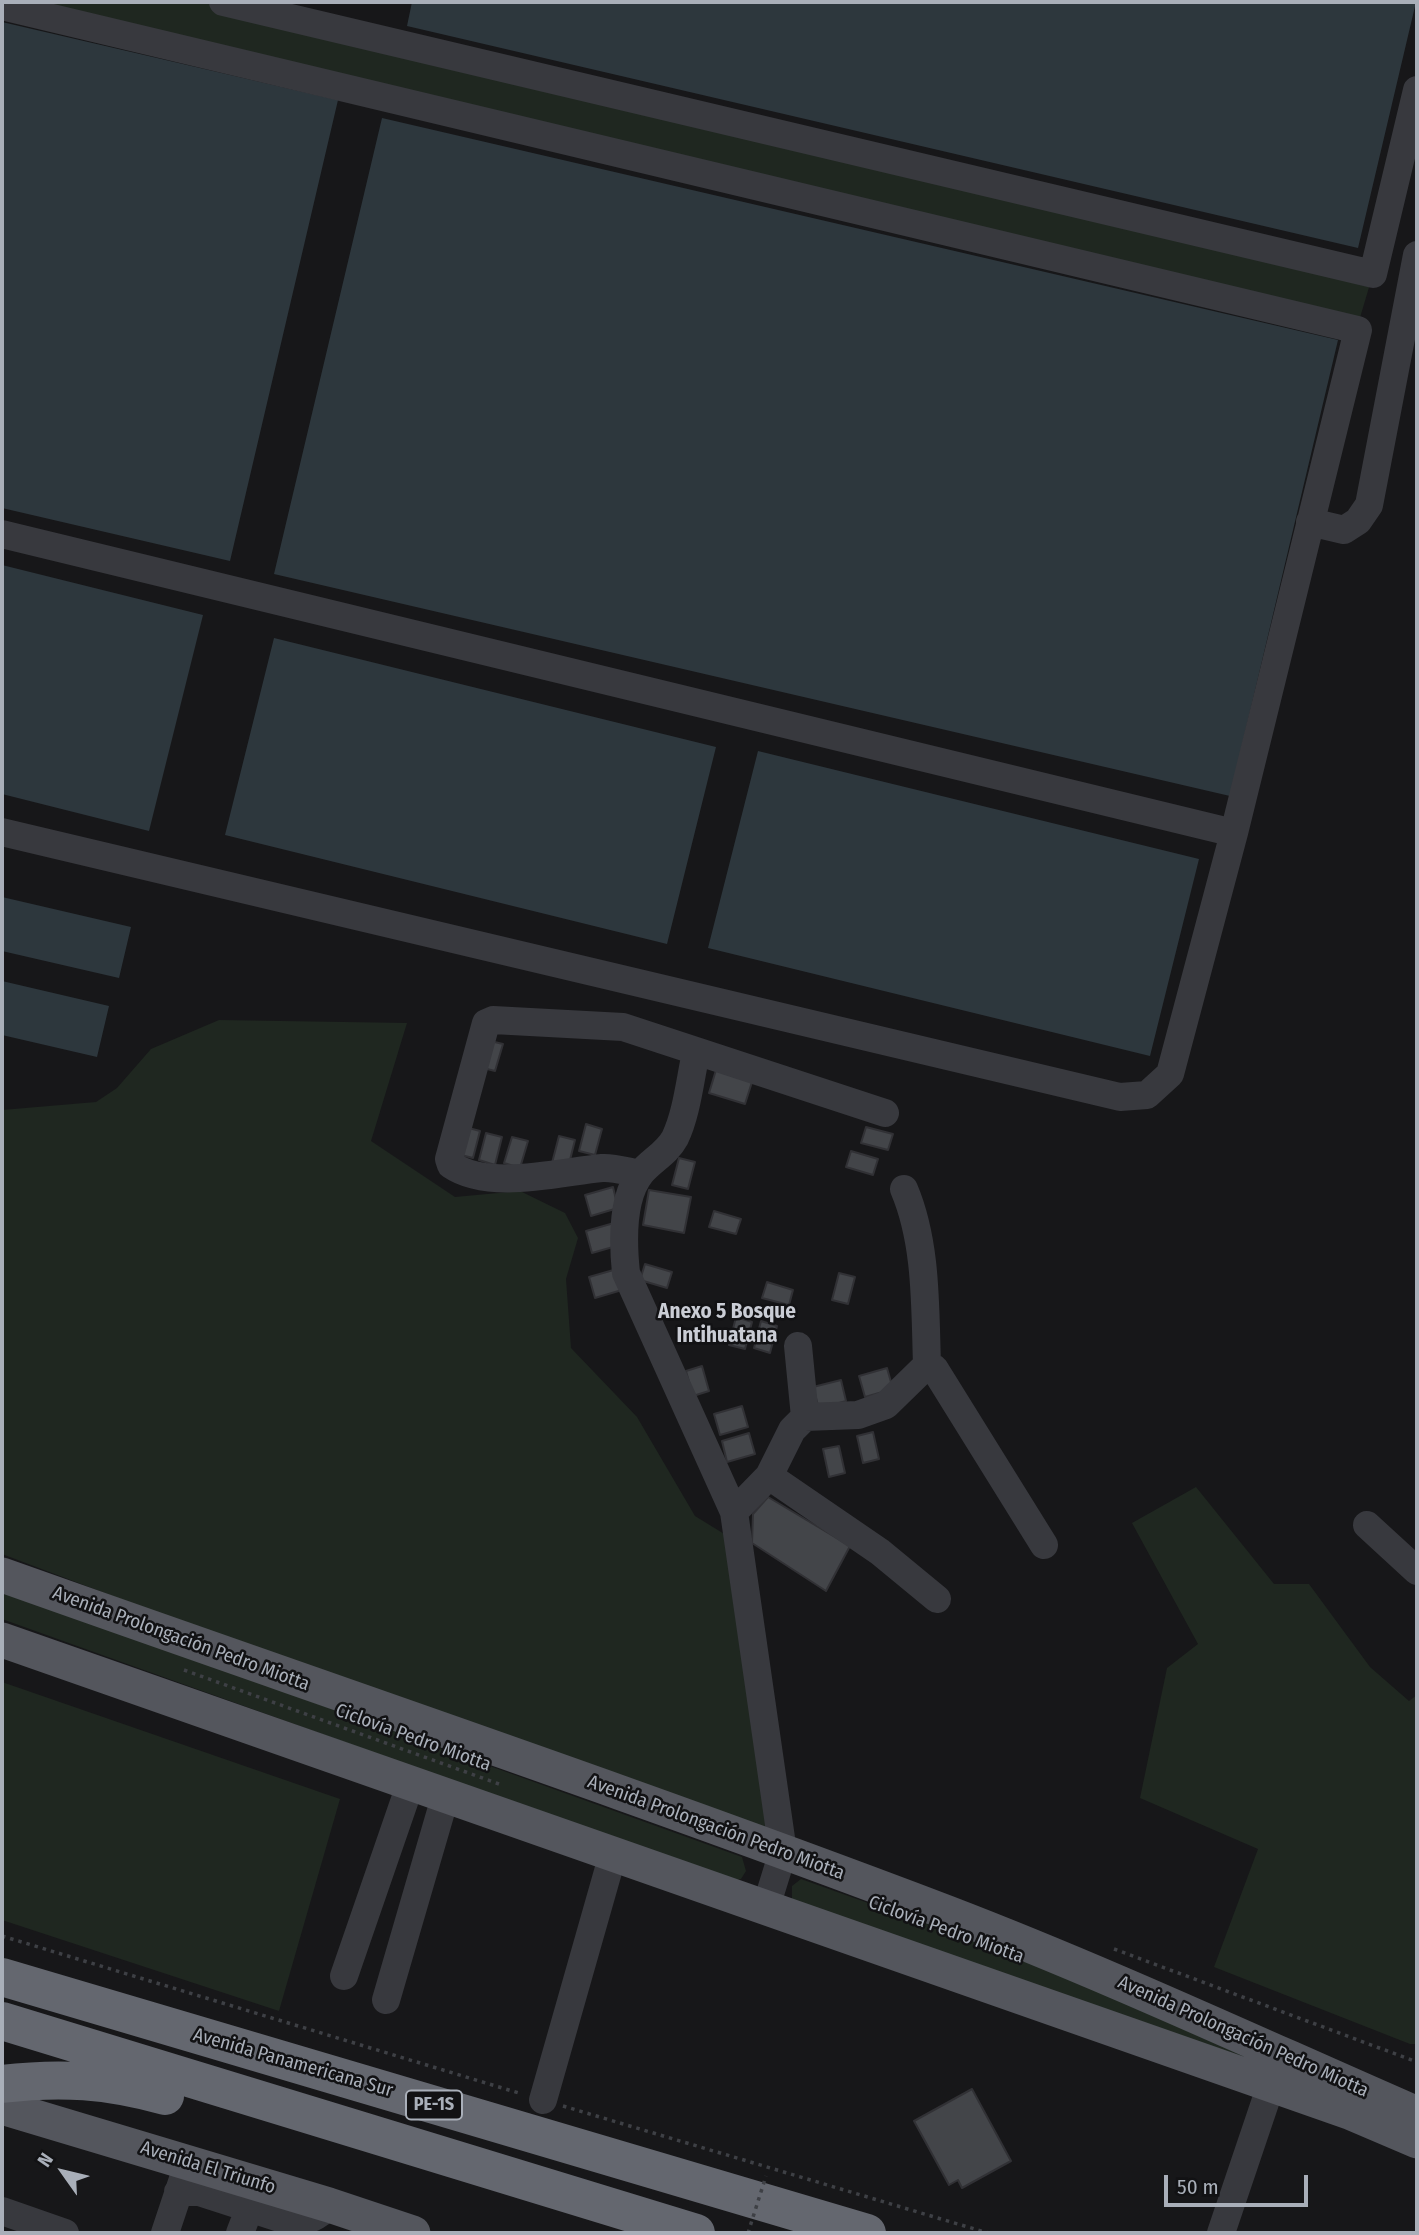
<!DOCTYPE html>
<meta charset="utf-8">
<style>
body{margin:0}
#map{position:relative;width:1419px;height:2235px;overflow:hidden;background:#171719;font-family:"Fira Sans Condensed",sans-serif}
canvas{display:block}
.frame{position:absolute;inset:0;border:4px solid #a9afb9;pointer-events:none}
.north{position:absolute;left:28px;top:2137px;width:70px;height:70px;-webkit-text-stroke:5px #121214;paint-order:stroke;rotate:304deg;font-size:19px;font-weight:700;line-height:28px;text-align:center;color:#a9afb9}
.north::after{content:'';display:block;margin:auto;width:24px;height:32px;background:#a9afb9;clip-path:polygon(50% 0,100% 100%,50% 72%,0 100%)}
.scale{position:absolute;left:1164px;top:2175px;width:144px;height:32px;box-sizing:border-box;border:4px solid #a9afb9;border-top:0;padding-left:9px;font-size:21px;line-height:24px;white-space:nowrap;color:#a9afb9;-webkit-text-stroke:5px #121214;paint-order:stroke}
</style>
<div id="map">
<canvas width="1419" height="2235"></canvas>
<div class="frame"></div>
<div class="north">N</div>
<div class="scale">50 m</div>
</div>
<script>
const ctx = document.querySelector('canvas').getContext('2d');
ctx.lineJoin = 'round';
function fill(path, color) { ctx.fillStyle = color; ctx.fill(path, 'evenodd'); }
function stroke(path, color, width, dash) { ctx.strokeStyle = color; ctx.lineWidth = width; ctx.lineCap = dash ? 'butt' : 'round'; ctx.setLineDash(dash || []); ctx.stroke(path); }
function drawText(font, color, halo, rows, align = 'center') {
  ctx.font = font + ' "Fira Sans Condensed",sans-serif'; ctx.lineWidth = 5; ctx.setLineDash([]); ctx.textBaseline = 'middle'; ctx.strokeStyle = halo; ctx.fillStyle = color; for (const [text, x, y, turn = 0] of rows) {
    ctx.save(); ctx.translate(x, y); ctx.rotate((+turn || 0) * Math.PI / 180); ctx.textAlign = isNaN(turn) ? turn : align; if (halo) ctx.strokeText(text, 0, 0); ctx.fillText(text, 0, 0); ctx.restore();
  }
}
fill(new Path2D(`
 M2 2H202L1370 284 1359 321Z
 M219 1020 407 1023 371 1141 455 1197 520 1191 565 1213 578 1238 566 1279 571 1348 637 1417 695 1516 734 1540 775 1818 756 1840 2 1554V1110L96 1102 117 1088 151 1049Z
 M1196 1487 1274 1584H1309L1370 1667 1409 1701 1417 1695V2044H1410L1214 1967 1258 1849 1140 1798 1167 1668 1198 1644 1132 1523Z
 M2 1590 742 1857 746 1871 741 1879 731 1881 2 1619Z
 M2 1682 340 1799 279 2011 2 1920Z
 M801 1879 1061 1972 1402 2119 792 1902V1886Z`), '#1f2720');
fill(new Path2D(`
 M412 2H1416L1358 248 407 26Z
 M2 22 338 100 230 561 2 508Z
 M382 118 1338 340 1230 796 274 574Z
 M2 565 203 615 149 831 2 794Z
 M274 638 716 747 667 944 225 835Z
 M758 751 1199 859 1150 1056 708 948Z
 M2 897 131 927 119 978 2 951Z
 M2 981 109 1006 97 1057 2 1035Z`), '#2d373d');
const building = new Path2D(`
 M486 1040 503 1044 495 1071 479 1067Z
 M716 1070 752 1082 745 1104 709 1093Z
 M586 1124 602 1129 595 1155 579 1151Z
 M465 1127 480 1131 473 1158 457 1154Z
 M866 1127 893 1134 888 1150 861 1143Z
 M486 1133 502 1137 495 1165 479 1160Z
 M559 1136 575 1140 568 1168 552 1163Z
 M512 1137 528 1141 520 1168 504 1163Z
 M851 1151 878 1159 873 1175 846 1167Z
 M679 1158 695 1162 688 1189 672 1185Z
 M613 1187 618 1208 591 1216 585 1195Z
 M649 1190 691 1197 684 1233 643 1225Z
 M714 1211 741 1219 736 1234 709 1227Z
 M614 1223 620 1245 592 1253 586 1231Z
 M645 1264 672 1272 667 1288 640 1280Z
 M617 1269 622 1290 595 1298 589 1277Z
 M839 1273 855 1277 848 1304 832 1300Z
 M767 1282 793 1290 789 1305 762 1298Z
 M736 1317 752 1322 745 1349 729 1345Z
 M761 1321 777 1326 770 1353 754 1348Z
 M702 1366 709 1391 693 1396 686 1371Z
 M887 1368 893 1389 865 1397 859 1376Z
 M841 1380 846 1401 819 1409 813 1387Z
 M742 1406 748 1427 720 1435 714 1414Z
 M873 1432 879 1459 863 1463 857 1436Z
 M749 1433 755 1454 727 1462 722 1441Z
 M839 1446 845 1473 829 1477 823 1449Z
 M768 1497 850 1546 826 1591 752 1543 753 1514Z
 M972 2089 1011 2161 962 2188 958 2180 949 2185 914 2121Z`);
fill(building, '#434549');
stroke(building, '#313135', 2);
stroke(new Path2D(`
 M184 1670 499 1784
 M2 1936 522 2094
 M1114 1949 1417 2062
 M563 2106 988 2233`), '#3e4045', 3.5, [3.5, 5]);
stroke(new Path2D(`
 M223 2 1373 274 1417 90
 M2 6 1358 330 1234 833 1170 1074 1147 1095 1120 1097 2 832
 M1310 522 1344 530 1358 521 1369 505 1417 255
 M2 534 1234 833
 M696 1053C690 1079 687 1113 675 1138 667 1153 652 1160 641 1173 621 1198 623 1244 626 1273L734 1512 783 1852 765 1910
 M640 1174C628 1172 614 1167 602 1168 560 1172 489 1191 451 1165L449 1159 486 1023 493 1020 623 1027 885 1113
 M904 1189C927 1243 925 1307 927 1365
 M798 1346 805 1417
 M927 1365 934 1368 1044 1545
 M769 1476 880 1552 937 1599
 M734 1512 769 1476 792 1430 805 1417 858 1415 886 1405 927 1365
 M1367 1525 1417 1571
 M344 1976 411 1782
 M386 2000 446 1794
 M543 2100 613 1854
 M178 2192H199L292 2222C308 2221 318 2217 329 2205
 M2 2211 65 2233
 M165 2233 184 2176
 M240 2233 250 2207
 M1221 2233 1271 2085`), '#38393e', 28);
stroke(new Path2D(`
 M2 1575C317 1687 635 1794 948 1913 1107 1974 1261 2046 1417 2114
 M2 1640C451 1796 898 1958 1349 2112L1417 2141
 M2 2107 329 2205 413 2233`), '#54565d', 35);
stroke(new Path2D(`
 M2 1977 867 2233
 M2 2021 696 2233
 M2 2084C62 2077 107 2080 165 2096`), '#64676f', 38);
stroke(new Path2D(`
 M748 2233 766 2176`), '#3e4045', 3.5, [3.5, 5]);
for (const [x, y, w] of [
 [434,2105,56]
]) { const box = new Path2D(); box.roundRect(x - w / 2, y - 14.5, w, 29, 5); ctx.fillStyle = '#121214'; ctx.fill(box); stroke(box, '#a9afb9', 2); }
drawText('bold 18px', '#a9afb9', null, [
 ["PE-1S",434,2105]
]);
drawText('19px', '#a9afb9', '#121214', [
 ["Avenida Prolongación Pedro Miotta",181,1639,20],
 ["Ciclovía Pedro Miotta",413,1738,20],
 ["Avenida Prolongación Pedro Miotta",716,1828,20],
 ["Ciclovía Pedro Miotta",946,1930,20],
 ["Avenida Prolongación Pedro Miotta",1243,2037,24],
 ["Avenida Panamericana Sur",293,2063,16],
 ["Avenida El Triunfo",208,2168,17]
]);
drawText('bold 21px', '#cacdd5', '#121214', [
 ["Anexo 5 Bosque",727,1312],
 ["Intihuatana",727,1336]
]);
</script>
